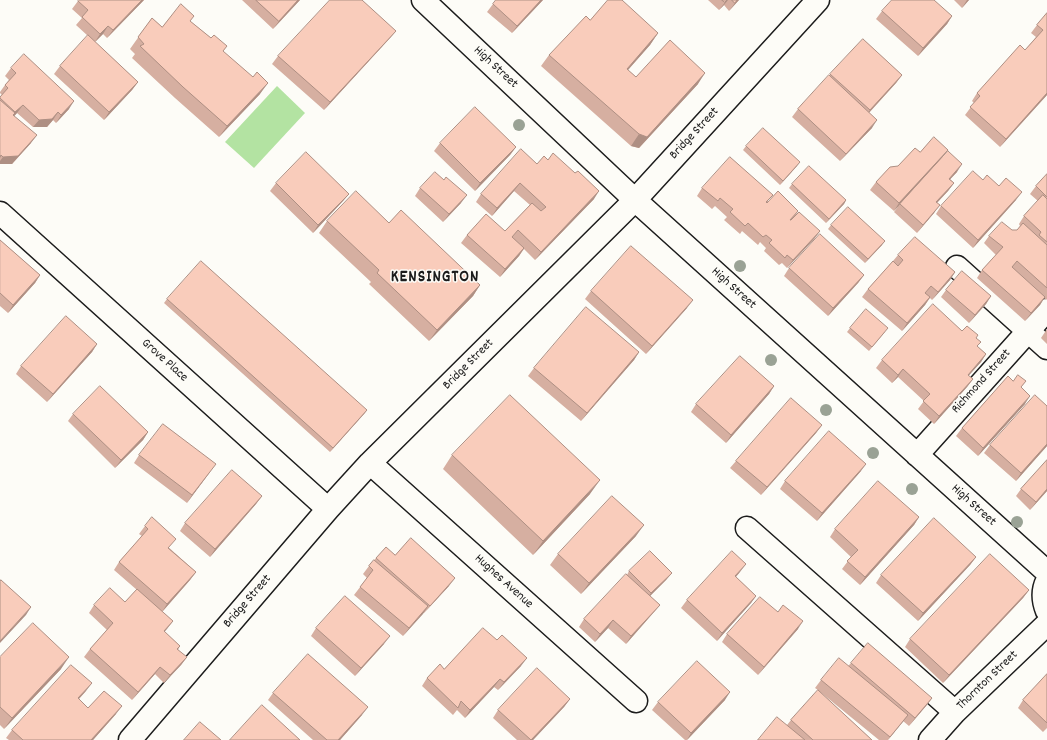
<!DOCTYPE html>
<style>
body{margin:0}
canvas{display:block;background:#fdfcf7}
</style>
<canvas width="1047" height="740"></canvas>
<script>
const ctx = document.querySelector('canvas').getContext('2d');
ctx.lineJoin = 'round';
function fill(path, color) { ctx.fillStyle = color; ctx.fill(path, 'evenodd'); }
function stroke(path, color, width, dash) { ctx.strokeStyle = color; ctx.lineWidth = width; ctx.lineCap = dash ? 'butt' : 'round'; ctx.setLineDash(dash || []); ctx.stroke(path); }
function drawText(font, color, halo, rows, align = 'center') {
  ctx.font = font + ' Dekko,sans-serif'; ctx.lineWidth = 3; ctx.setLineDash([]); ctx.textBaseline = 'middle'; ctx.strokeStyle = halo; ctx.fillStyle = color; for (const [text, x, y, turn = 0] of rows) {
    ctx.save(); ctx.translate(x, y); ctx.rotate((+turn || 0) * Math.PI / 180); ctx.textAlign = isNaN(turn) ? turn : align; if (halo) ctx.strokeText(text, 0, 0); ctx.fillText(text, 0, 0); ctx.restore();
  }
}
fill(new Path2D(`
 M277 86 305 113 254 168 225 142Z`), '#b3e3a2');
const minor = new Path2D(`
 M423 0 635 200 1047 572
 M0 213 328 509
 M957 267 1047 348
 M917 455 1047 310
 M370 463 636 701
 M747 528 955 712
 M1047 581C1042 591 1043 601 1047 611
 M130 740 328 509 370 463 635 200 818 0
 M930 740 955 712 1047 624`);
stroke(minor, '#1c1c1c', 25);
stroke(minor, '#fdfcf7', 22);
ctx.fillStyle = '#9aa295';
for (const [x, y] of [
 [519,125],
 [740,266],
 [771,360],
 [826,410],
 [873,453],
 [912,489],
 [1017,522]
]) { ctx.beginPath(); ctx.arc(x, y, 6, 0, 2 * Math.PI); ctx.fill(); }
fill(new Path2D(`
 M144 0 107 38 103 34 95 42 138 82 132 90 104 120 54 74 60 66 88 36 76 25 82 18 72 9 78 1Z
 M242 0H300L273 29Z
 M543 0 512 33 487 12 493 4Z
 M708 0H739L729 11 724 5 719 10Z
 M954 0H969L962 8Z
 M882 11 952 16 947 24 918 56 876 19Z
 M1047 13V95L1000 147 965 115 974 103 972 101 977 93 1025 50 1036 37 1031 33 1037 25Z
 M152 18 162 27 190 21 211 38 227 46 223 51 260 94 219 137 175 98 132 58 135 54 130 49Z
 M590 20 658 33 650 45 628 70 636 77 698 84 639 148 631 146 541 66 549 55Z
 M396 31 390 38 324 110 272 64 278 56Z
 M863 39 902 75 896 83 869 113 872 128 840 161 792 117 798 109Z
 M11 68 69 109 56 123 53 120 47 127H33L17 113 14 116 31 143 12 164H0V97L2 95 0 93V92L5 85 9 80 5 76Z
 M440 143 516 147 510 155 475 191 434 151Z
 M746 146 797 166 780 185 743 150Z
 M920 152 943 157 957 172 950 179 954 183 948 191 937 203 934 213 917 233 894 212 900 204 931 170 894 211 870 190 876 182Z
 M537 164 594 199 535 260 524 249 519 256 500 277 461 243 467 235 505 231 530 205 514 191 492 216 476 202 481 194Z
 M1047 174V299L1046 300 1044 298 1040 305 1025 321 977 278 982 270 996 255 984 243 989 236 1012 230H1017L1020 226 1019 224 1024 216 1038 201 1030 194 1036 186Z
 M983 180 999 186 1016 200 973 248 936 214 941 206Z
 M276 183 349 194 343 201 313 233 270 191Z
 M792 184 846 200 844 204 826 223 789 188Z
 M420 188 461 203 443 222 415 196Z
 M702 188 769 201 798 211 795 216 820 231 814 239 787 268 782 263 779 265 764 251 766 248 760 242 758 245 742 231 740 234 724 220 727 217 715 206 712 209 697 196Z
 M327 221 389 223 480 285 473 296 429 341 369 284 371 282 319 233Z
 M831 225 882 245 865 263 828 229Z
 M0 240 40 275 35 283 8 313 0 306Z
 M898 255 955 272 950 280 932 300 930 298 925 305 902 331 862 297 868 289 893 261Z
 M789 268 864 275 858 283 828 316 784 276Z
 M946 290 991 296 986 304 969 323 941 297Z
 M591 291 687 308 646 354 585 299Z
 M167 299 367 410 364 414 330 452 164 303Z
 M850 328 885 332 869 351 847 332Z
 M1047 329V344L1041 338Z
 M962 331 976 338 978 347 986 354 981 362 968 376 973 379 967 387 934 424 918 409 924 401 898 377 892 383 876 368 882 360Z
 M97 344 92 352 47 402 16 374 21 366Z
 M639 352 634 360 581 421 528 376 534 368Z
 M1013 381H1026L1021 387 1025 404 978 456 956 436 962 428Z
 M774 386 769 394 726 443 691 412 696 404Z
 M1047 406V446L1016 481 984 453 990 445Z
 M73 414 148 432 143 440 115 468 68 421Z
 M822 425 816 433 761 495 730 468 736 461Z
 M139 455 210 472 187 503 134 463Z
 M452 455 590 494 533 555 443 469Z
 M1047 460V491L1030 510 1016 496 1021 489Z
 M861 471 817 521 780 489 785 481Z
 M262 496 256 504 210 557 180 531 185 523Z
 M919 517 914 525 860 585 842 569 851 557 830 537 835 529Z
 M145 526 196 572 190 580 162 612 173 621 164 632 180 646 178 650 187 657 181 665 164 683 155 674 132 700 84 657 90 649 107 630 89 613 94 605 125 602 137 590 114 570 119 562 142 536 139 534Z
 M636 536 581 594 550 565 558 554Z
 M395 555 449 586 424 613H423L403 636 354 595 367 578 363 574 369 566 376 558Z
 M976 557 970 565 918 621 876 583 881 575Z
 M629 571 672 573 666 580 650 596 660 605 654 612 626 644 608 628 595 642 579 627 584 619 627 575Z
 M740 572 736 577 756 596 751 603 717 641 681 608 687 600Z
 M1029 590 1023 598 943 683 905 647 910 639Z
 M778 612 798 629 758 675 722 642 727 634Z
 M316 628 384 644 355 676 311 636Z
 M0 657 61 669 4 729 0 725Z
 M851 663 932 698 926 706 909 726 903 721 888 740H879L819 691 872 740H758L787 725 791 720 818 690 815 688 821 680 848 666Z
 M521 666 498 690 494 687 465 718 457 710 453 715 422 686 427 678 444 669Z
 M1047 674V728L1043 732 1018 708 1023 700Z
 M86 691 79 699 88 708 116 714 93 740H9L6 738 12 730Z
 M273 693 362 715 340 740H313L268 700Z
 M570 699 564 707 533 740H517L493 718 498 710Z
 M725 700 687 740H685L652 710 658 702Z`), '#d6afa1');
fill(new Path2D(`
 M142 0H144L107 38 113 30Z
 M298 0H300L273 29 279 21Z
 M541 0H543L512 33 517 26Z
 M727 0H728L724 5 719 10Z
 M737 0H739L729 11 735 3Z
 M967 0H969L962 8Z
 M952 16 947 24 918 56 923 48Z
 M108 26 103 34 95 42 100 34Z
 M396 31 390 38 324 110 330 102Z
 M658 33 650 45 619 80 627 69Z
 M705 73 698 84 639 148 631 146 639 134Z
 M902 75 896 83 864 118 870 110Z
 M138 82 132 90 104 120 109 112Z
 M268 83 260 94 219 137 227 126Z
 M1047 93V95L1000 147 1006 139Z
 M74 101 69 109 56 123 61 115Z
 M23 105 17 113 8 123 15 112Z
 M58 112 53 120 47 127H33L39 120Z
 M877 120 872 128 840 161 846 154Z
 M37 135 31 143 12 164H0V161L3 157Z
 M516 147 510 155 475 191 480 183Z
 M948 150 942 158 894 211 899 203Z
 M800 162 797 166 780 185 783 181Z
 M962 164 957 172 944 186 949 179Z
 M520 183 514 191 492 216 497 208Z
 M954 183 948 191 930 210 936 202Z
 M599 191 594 199 535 260 541 252Z
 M1022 192 1016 200 973 248 978 240Z
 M349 194 343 201 313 233 318 225Z
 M467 195 461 203 443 222 449 214Z
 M846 200 844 204 826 223 829 219Z
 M940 205 934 213 917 233 923 225Z
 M820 231 814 239 787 268 793 260Z
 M885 241 882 245 865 263 868 259Z
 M524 248 519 256 500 277 505 269Z
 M955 272 950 280 932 300 938 292Z
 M40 275 35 283 8 313 13 305Z
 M864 275 858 283 828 316 833 308Z
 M480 285 473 296 429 341 437 330Z
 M991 296 986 304 969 323 975 315Z
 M930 297 925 305 902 331 907 323Z
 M1045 297 1040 305 1025 321 1031 313Z
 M693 300 687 308 646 354 652 346Z
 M97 344 92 352 47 402 53 394Z
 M639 352 634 360 581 421 587 413Z
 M986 354 981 362 962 383 968 375Z
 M903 369 898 377 892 383 898 375Z
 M973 379 967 387 934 424 939 416Z
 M774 386 769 394 726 443 731 435Z
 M1030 396 1025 404 978 456 983 448Z
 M367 410 364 414 330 452 333 448Z
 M822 425 816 433 761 495 767 487Z
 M148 432 143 440 115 468 121 460Z
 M1047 444V446L1016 481 1021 473Z
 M216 464 210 472 187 503 192 495Z
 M866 464 861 471 817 521 822 513Z
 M600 480 590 494 533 555 543 541Z
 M1047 489V491L1030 510 1036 502Z
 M262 496 256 504 210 557 215 549Z
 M919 517 914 525 860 585 865 577Z
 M644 525 636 536 581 594 589 583Z
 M976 557 970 565 918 621 923 613Z
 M746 564 740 572 729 584 735 576Z
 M196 572 190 580 162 612 167 604Z
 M672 573 666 580 645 601 651 593Z
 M455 578 449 586 424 613 430 606Z
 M1029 590 1023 598 943 683 949 675Z
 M756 596 751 603 717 641 722 633Z
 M660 605 654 612 626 644 631 636Z
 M428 606 423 614 403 636 409 628Z
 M31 607 26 615 0 643V641Z
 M613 620 608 628 595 642 600 634Z
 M173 621 167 629 158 639 164 631Z
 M803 621 798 629 758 675 764 667Z
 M390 636 384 644 355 676 361 668Z
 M69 657 61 669 4 729 12 718Z
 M187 657 181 665 164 683 170 675Z
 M527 658 521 666 498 690 504 682Z
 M160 667 155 674 132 700 138 692Z
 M500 679 494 687 465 718 470 710Z
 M92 683 86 691 72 706 78 698Z
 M730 692 725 700 687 740 691 733Z
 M932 698 926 706 909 726 915 718Z
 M570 699 564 707 533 740H531Z
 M122 706 116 714 93 740H91Z
 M368 707 362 715 340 740H338Z
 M908 715 902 723 888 740 890 737Z`), '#ae8f83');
const building = new Path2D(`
 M79 0H142L113 30 108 26 100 34 82 17 88 10 78 1Z
 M256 0H298L279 21Z
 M330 0H362L396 31 330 102 278 56Z
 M496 0H541L517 26 493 4Z
 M608 0H622L658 33 627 69 636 77 670 40 705 73 647 137 639 134 549 55 586 16 590 20Z
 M722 0H727L725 2Z
 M732 0H737L735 3Z
 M892 0H934L952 16 923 48 882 11Z
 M181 4 194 16 190 21 211 38 214 35 227 46 223 51 253 77 257 72 268 83 227 126 183 87 140 46 144 44 138 37 152 18 162 27Z
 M1047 13V93L1006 139 970 107 980 96 977 93 1020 45 1025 50 1043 30 1037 25Z
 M88 35 138 82 109 112 60 66Z
 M863 39 902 75 870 110 830 74Z
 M24 54 74 101 61 115 58 112 52 119 39 120 23 105 15 112 0 98V97L8 88 5 85 16 73 11 68Z
 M829 75 877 120 846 154 798 109Z
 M0 100 15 113 13 115 37 135 18 156 3 157 1 155 0 157Z
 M475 107 516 147 480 183 440 143Z
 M763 128 800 162 783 181 746 146Z
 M934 137 948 150 899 203 876 182 890 167 898 166 915 148 920 152Z
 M521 149 537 164 544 156 548 160 553 153 575 173 578 171 599 191 541 252 518 230 512 237 524 248 505 269 467 235 486 214 505 231 532 203 541 211 546 207 520 183 497 208 481 194Z
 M948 151 962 164 949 179 954 183 936 202 940 205 923 225 900 204Z
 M306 152 349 194 318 225 276 183Z
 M730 157 773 195 766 202 767 203 778 191 798 211 790 220H791L799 212 820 231 793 260 787 255 785 258 769 243 772 240 766 235 763 237 748 223 745 226 730 212 733 209 720 198 718 201 702 188Z
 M809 166 846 200 829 219 792 184Z
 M973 171 983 180 987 175 999 186 1006 178 1022 192 978 240 941 206Z
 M435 172 444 180 446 177 467 195 449 214 420 188Z
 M1047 174V197L1036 186Z
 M356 191 389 223 401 210 480 285 437 330 377 273 379 270 327 221Z
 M1043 195 1047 199V242L1039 235 1041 232 1024 216Z
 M848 207 885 241 868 259 831 225Z
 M1002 222 1012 230H1017L1023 223 1047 245V288L1017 261 1012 267 1045 297 1031 313 982 270 1003 247 989 236Z
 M820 234 864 275 833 308 789 268Z
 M915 237 955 272 938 292 931 286 925 293 930 297 907 323 868 289 893 261 898 266 903 260 898 255Z
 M0 240 40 275 13 305 0 293Z
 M631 246 693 300 652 346 591 291Z
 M201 261 367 410 333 448 167 299Z
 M962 271 991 296 975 315 946 290Z
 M933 304 962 331 967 326 978 335 976 338 981 342 977 346 986 354 968 375 973 379 939 416 923 401 930 394 903 369 898 375 882 360Z
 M586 307 639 352 587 413 534 368Z
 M866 309 888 328 872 347 850 328Z
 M66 316 97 344 53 394 21 366Z
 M740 356 774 386 731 435 696 404Z
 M1018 375 1026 381 1021 387 1030 396 983 448 962 428 1008 376 1013 381Z
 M100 386 148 432 121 460 73 414Z
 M510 395 600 480 543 541 452 455Z
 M1035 395 1047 406V444L1021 473 990 445Z
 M791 398 822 425 767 487 736 461Z
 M163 424 216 464 192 495 139 455Z
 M829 431 866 464 822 513 785 481Z
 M1047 460V489L1036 502 1021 489Z
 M232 470 262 496 215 549 185 523Z
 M878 481 919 517 865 577 847 561 858 550 835 529Z
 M612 496 644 525 589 583 558 554Z
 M152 517 176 539 168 548 196 572 167 604 119 562 148 529 145 526Z
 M934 518 976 557 923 613 881 575Z
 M411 538 455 578 430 606 376 558 386 547 395 555Z
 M650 551 672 573 651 593 629 571Z
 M732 551 746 564 735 576 756 596 722 633 687 600Z
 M990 554 1029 590 949 675 910 639Z
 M374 560 428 606 409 628 360 587 373 570 369 566Z
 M626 574 660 605 631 636 613 620 600 634 584 619Z
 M1 580 31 607 0 641V582Z
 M110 588 125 602 137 589 173 621 164 631 180 646 177 649 187 657 170 675 160 667 138 692 90 649 113 623 94 605Z
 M345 596 390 636 361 668 316 628Z
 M760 597 778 612 783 605 803 621 764 667 727 634Z
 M33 623 69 657 12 718 0 707V657Z
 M483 628 497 640 502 635 527 658 504 682 500 679 470 710 461 701 458 708 427 678 440 664 444 669Z
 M868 643 932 698 915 718 851 663Z
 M308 654 368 707 338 740H327L273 693Z
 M839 658 908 715 890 737 821 680Z
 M697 661 730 692 691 733 658 702Z
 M71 665 92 683 78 698 88 708 104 691 122 706 91 740H23L12 730Z
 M537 668 570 699 531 740 498 710Z
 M1047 674V723L1023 700Z
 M818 690 872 740H813L791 720Z
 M262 705 300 740H230Z
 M777 717 805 740H758Z
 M200 722 221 740H184Z`);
fill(building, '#f9ccbb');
stroke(building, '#ae8f83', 1);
drawText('13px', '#1c1c1c', '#fdfcf7', [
 ["High Street",495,68,43],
 ["Bridge Street",695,134,-47],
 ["High Street",733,289,42],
 ["Grove Place",164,361,42],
 ["Bridge Street",469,365,-45],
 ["Richmond Street",982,382,-48],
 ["High Street",973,506,42],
 ["Hughes Avenue",503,582,42],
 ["Bridge Street",248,602,-49],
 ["Thornton Street",988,681,-44]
]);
ctx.letterSpacing = '1px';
drawText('bold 17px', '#1c1c1c', '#fdfcf7', [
 ["KENSINGTON",435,279]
]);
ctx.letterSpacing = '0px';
</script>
